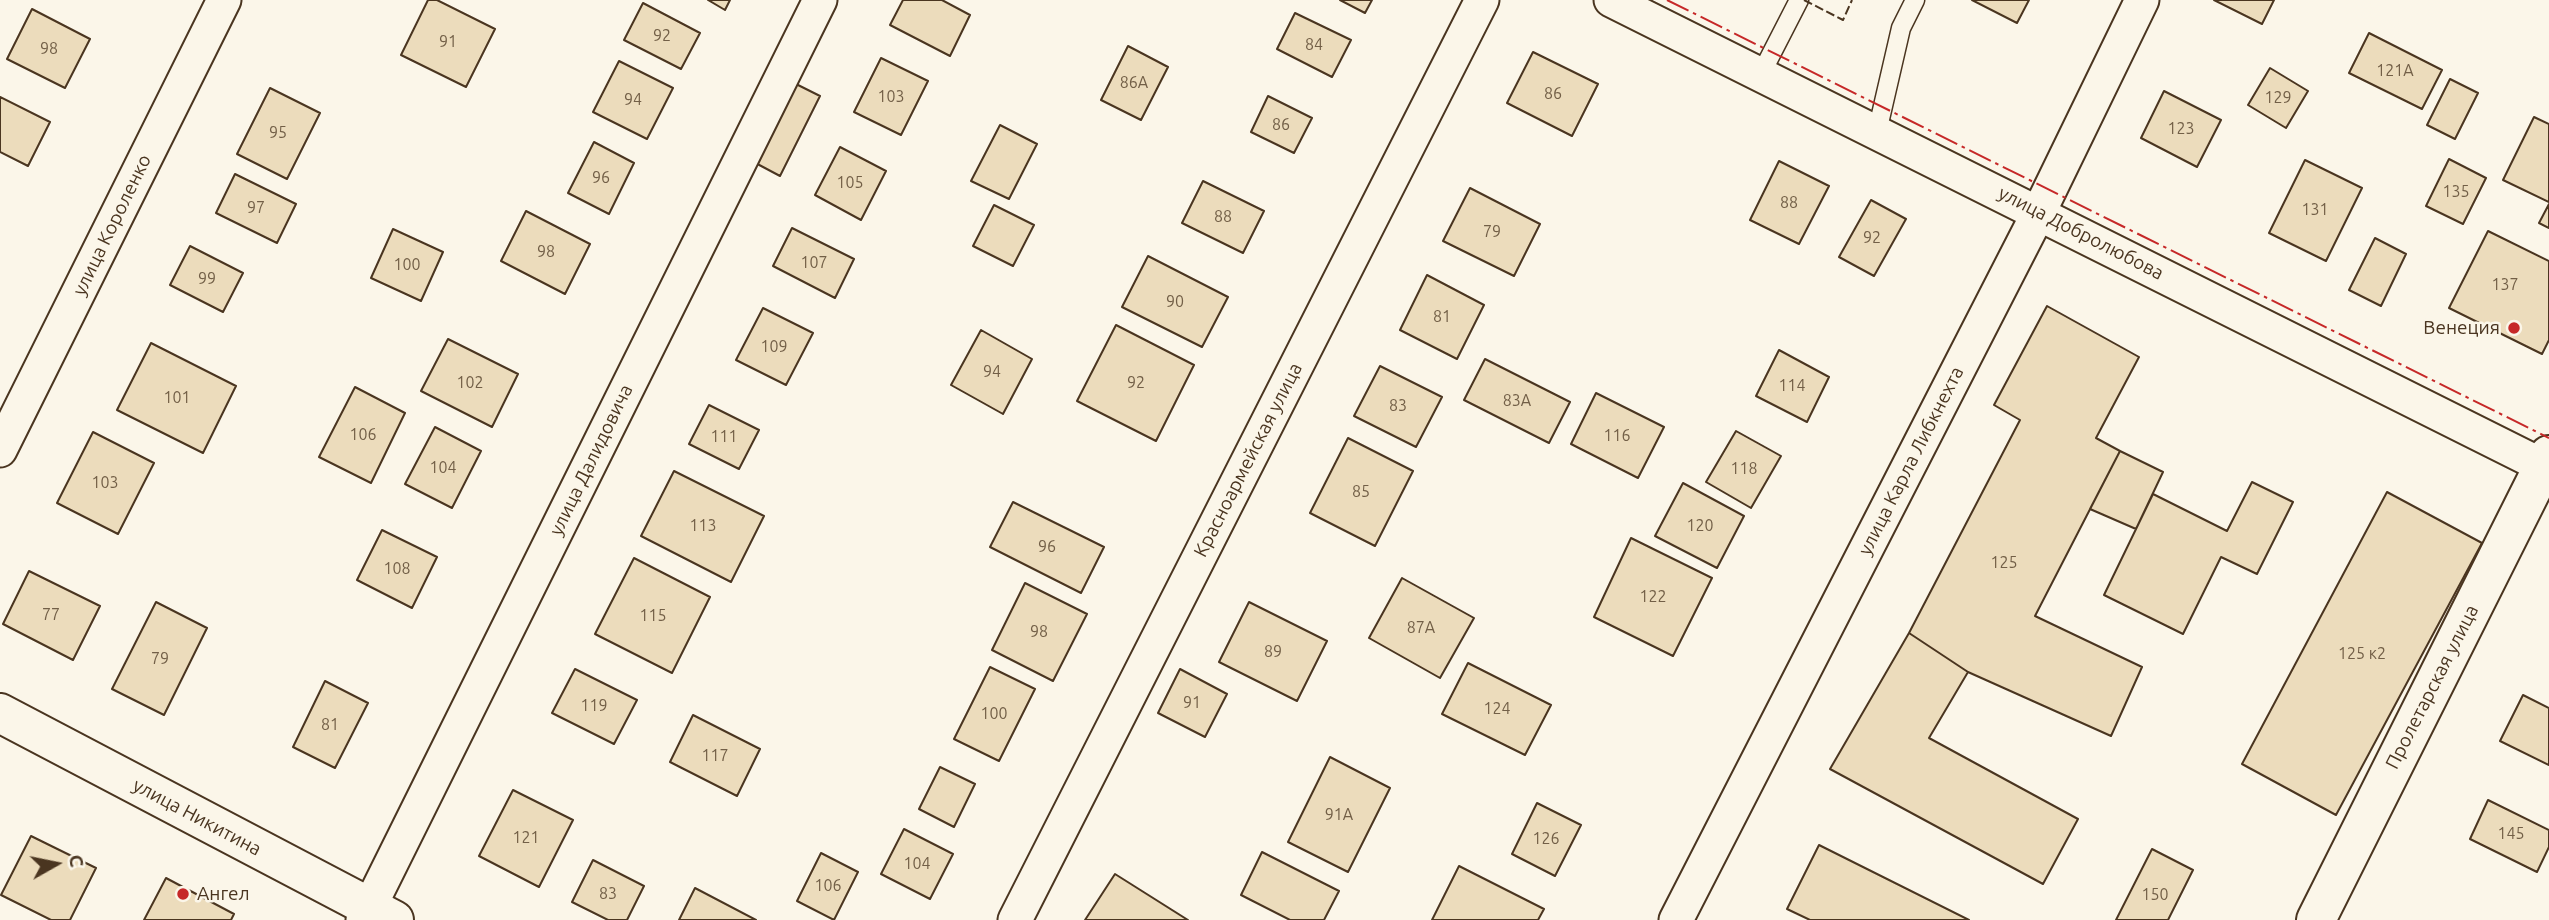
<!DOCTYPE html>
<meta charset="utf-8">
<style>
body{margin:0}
#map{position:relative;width:2549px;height:920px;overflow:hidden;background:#fbf6e9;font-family:Ubuntu,sans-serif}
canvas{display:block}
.north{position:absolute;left:21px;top:829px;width:70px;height:70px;-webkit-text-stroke:5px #fbf6e9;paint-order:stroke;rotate:81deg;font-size:19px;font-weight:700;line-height:28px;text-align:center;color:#4a3520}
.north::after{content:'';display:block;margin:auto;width:24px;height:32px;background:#4a3520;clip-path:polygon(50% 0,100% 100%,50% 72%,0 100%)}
</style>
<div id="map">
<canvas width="2549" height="920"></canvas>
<div class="north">С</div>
</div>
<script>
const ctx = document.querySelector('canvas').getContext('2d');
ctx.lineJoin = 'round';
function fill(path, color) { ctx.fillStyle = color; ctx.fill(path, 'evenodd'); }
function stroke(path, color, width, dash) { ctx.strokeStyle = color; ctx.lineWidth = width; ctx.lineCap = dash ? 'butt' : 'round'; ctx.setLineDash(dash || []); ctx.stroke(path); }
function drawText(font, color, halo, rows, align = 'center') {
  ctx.font = font + ' Ubuntu,sans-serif'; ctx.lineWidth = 5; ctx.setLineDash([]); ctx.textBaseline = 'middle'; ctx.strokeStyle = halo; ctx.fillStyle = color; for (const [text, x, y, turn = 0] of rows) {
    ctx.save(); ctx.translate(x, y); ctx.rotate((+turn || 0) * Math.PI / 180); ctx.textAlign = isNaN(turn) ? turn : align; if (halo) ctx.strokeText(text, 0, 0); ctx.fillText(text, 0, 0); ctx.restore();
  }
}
const building = new Path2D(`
 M428 0H437L495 29 466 87 401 55Z
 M708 0H730L725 10Z
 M903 0H942L970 15 950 56 890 25Z
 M1340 0H1372L1365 13Z
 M1972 0H2029L2017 23Z
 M2214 0H2274L2262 24Z
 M643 3 700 33 681 69 624 40Z
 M32 9 90 39 65 88 7 59Z
 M1295 13 1351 40 1332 77 1277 49Z
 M2369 33 2442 70 2422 109 2349 73Z
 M1128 46 1168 67 1141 120 1101 100Z
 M1533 52 1598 84 1572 136 1507 103Z
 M881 58 928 81 901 135 854 112Z
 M619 61 673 88 647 139 593 112Z
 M2270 68 2308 91 2286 128 2248 105Z
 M2450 79 2478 93 2455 139 2427 125Z
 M788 80 820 96 780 176 748 159Z
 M270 88 320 113 287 179 237 154Z
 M2164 91 2221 120 2197 167 2141 138Z
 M1268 96 1312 118 1294 153 1251 132Z
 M0 97 50 122 28 166 0 152Z
 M2534 117 2549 124V202L2503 180Z
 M1000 125 1037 144 1009 199 971 181Z
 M594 142 634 163 609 214 568 193Z
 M840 147 886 171 861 220 815 195Z
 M2449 159 2486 178 2463 224 2426 206Z
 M2305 160 2362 188 2326 261 2269 233Z
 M1779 161 1829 186 1799 244 1750 220Z
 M235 174 296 204 277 243 216 213Z
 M1203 181 1264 211 1243 253 1182 223Z
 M1470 188 1540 224 1514 276 1443 241Z
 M1871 200 1906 219 1874 276 1839 257Z
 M2549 204V228L2539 223Z
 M994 205 1034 225 1013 266 973 246Z
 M526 211 590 244 565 294 501 261Z
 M792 228 854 259 835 298 773 266Z
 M393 229 443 252 421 301 371 278Z
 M2488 231 2549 261V340L2542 354 2449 308Z
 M2375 238 2406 254 2381 306 2349 290Z
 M190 246 243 273 223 312 170 285Z
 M1148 256 1228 297 1202 347 1122 307Z
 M1427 275 1484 305 1457 359 1400 330Z
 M2047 306 2139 357 2096 438 2120 451 2035 616 2142 667 2111 736 1968 672 1909 633 2020 420 1994 405Z
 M763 308 813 333 786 385 736 360Z
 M1116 325 1194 365 1156 441 1077 401Z
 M981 330 1032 359 1003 414 951 385Z
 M448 339 518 374 492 427 421 391Z
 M151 343 236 386 203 453 117 410Z
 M1779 350 1829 377 1807 422 1756 396Z
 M1485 359 1570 402 1549 443 1464 400Z
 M1380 366 1442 397 1416 447 1354 416Z
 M355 387 405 413 371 483 319 457Z
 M1596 393 1664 427 1638 478 1571 444Z
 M709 405 759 430 739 469 689 444Z
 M435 427 481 451 452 508 405 484Z
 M1736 431 1781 456 1751 508 1706 482Z
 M93 432 154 463 118 534 57 503Z
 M1348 438 1413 471 1375 546 1310 513Z
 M2120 451 2163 472 2136 529 2090 509Z
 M674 471 764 516 731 582 641 536Z
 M2252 482 2293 502 2257 574 2221 557 2183 634 2104 595 2153 494 2227 531Z
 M1683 483 1744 516 1717 568 1655 536Z
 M2387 492 2482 543 2336 815 2242 764Z
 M1013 502 1104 547 1081 593 990 547Z
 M382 530 437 557 412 608 357 580Z
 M1631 538 1712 578 1673 656 1594 617Z
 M634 558 710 597 672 673 595 634Z
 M29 571 100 606 73 660 3 624Z
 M1402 578 1474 618 1440 678 1369 638Z
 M1025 583 1087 614 1053 681 992 650Z
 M156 602 207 628 164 715 112 689Z
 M1249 602 1327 641 1297 701 1219 662Z
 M1909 633 1968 672 1929 738 2078 819 2043 884 1830 769Z
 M1468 663 1551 705 1525 755 1442 714Z
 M990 667 1035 689 999 761 954 739Z
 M575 669 637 700 614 744 552 713Z
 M1180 669 1227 694 1205 737 1158 713Z
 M325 681 368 703 335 768 293 747Z
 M2523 695 2549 708V765L2500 741Z
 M693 715 760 749 737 796 670 762Z
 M1330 757 1390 788 1348 872 1288 842Z
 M940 767 975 784 954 827 919 809Z
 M513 790 573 820 539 887 479 856Z
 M2488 800 2549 830V847L2537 872 2470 839Z
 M1537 803 1581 825 1555 876 1512 854Z
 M904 829 953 854 930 899 881 874Z
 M31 836 96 868 70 920H51L1 895Z
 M1819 845 1969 920H1810L1787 909Z
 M2152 849 2193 870 2168 920H2116Z
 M1262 852 1339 891 1324 920H1290L1241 895Z
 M821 853 858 872 834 920 797 901Z
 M593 860 644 886 627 920H608L572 902Z
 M1459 866 1544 909 1538 920H1432Z
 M1115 874 1188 920H1085Z
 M166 878 234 914 231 920H144Z
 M695 888 756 920H679Z`);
fill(building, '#ecdcbc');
stroke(building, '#4a3520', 2);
const service = new Path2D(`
 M1761 74 1799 0
 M1877 132 1901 28 1915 0`);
const minor = new Path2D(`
 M1611 0 2549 469
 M0 450 224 0
 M363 920 820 0
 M1015 920 1482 0
 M1676 920 2039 212 2142 0`);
const secondary = new Path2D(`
 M2316 920 2549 455`);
const primary = new Path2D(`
 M0 713 394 920`);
stroke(service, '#4a3520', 21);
stroke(minor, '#4a3520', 37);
stroke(secondary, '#4a3520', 42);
stroke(primary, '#4a3520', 42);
stroke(service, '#fbf6e9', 18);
stroke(minor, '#fbf6e9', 33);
stroke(secondary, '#fbf6e9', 38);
stroke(primary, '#fbf6e9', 38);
stroke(new Path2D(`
 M1804 0 1843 20 1852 0`), '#4a3520', 2, [9, 3.5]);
stroke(new Path2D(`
 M1667 0 2549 438`), '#c62828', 2, [24, 5, 3.5, 5]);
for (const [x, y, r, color] of [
 [2514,328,7,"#c62828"],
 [183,894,7,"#c62828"]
]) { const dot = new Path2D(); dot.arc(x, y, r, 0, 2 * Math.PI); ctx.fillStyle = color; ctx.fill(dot); stroke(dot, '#fbf6e9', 2.5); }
drawText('16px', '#725f47', null, [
 ["92",662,36],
 ["91",448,42],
 ["84",1314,45],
 ["98",49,49],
 ["121А",2395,71],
 ["86А",1134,83],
 ["86",1553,94],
 ["103",891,97],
 ["129",2278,98],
 ["94",633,100],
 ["86",1281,125],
 ["123",2181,129],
 ["95",278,133],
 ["96",601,178],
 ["105",850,183],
 ["135",2456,192],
 ["88",1789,203],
 ["97",256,208],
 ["131",2315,210],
 ["88",1223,217],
 ["79",1492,232],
 ["92",1872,238],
 ["98",546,252],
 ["107",814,263],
 ["100",407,265],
 ["99",207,279],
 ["137",2505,285],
 ["90",1175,302],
 ["81",1442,317],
 ["109",774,347],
 ["94",992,372],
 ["102",470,383],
 ["92",1136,383],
 ["114",1792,386],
 ["101",177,398],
 ["83А",1517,401],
 ["83",1398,406],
 ["106",363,435],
 ["116",1617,436],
 ["111",724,437],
 ["104",443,468],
 ["118",1744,469],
 ["103",105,483],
 ["85",1361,492],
 ["113",703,526],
 ["120",1700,526],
 ["96",1047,547],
 ["125",2004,563],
 ["108",397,569],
 ["122",1653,597],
 ["77",51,615],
 ["115",653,616],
 ["87А",1421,628],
 ["98",1039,632],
 ["89",1273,652],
 ["125 к2",2362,654],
 ["79",160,659],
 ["91",1192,703],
 ["119",594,706],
 ["124",1497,709],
 ["100",994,714],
 ["81",330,725],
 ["117",715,756],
 ["91А",1339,815],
 ["145",2511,834],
 ["121",526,838],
 ["126",1546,839],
 ["104",917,864],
 ["106",828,886],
 ["83",608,894],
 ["150",2155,895]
]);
drawText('19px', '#4a3520', '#fbf6e9', [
 ["улица Короленко",112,225,-64],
 ["улица Добролюбова",2081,233,27],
 ["улица Далидовича",591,460,-64],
 ["Красноармейская улица",1248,460,-63],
 ["улица Карла Либкнехта",1911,461,-63],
 ["Пролетарская улица",2432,687,-63],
 ["улица Никитина",197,817,28]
]);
drawText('19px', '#4a3520', '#fbf6e9', [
 ["Венеция",2500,328],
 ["Ангел",197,894,"left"]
], 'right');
</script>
